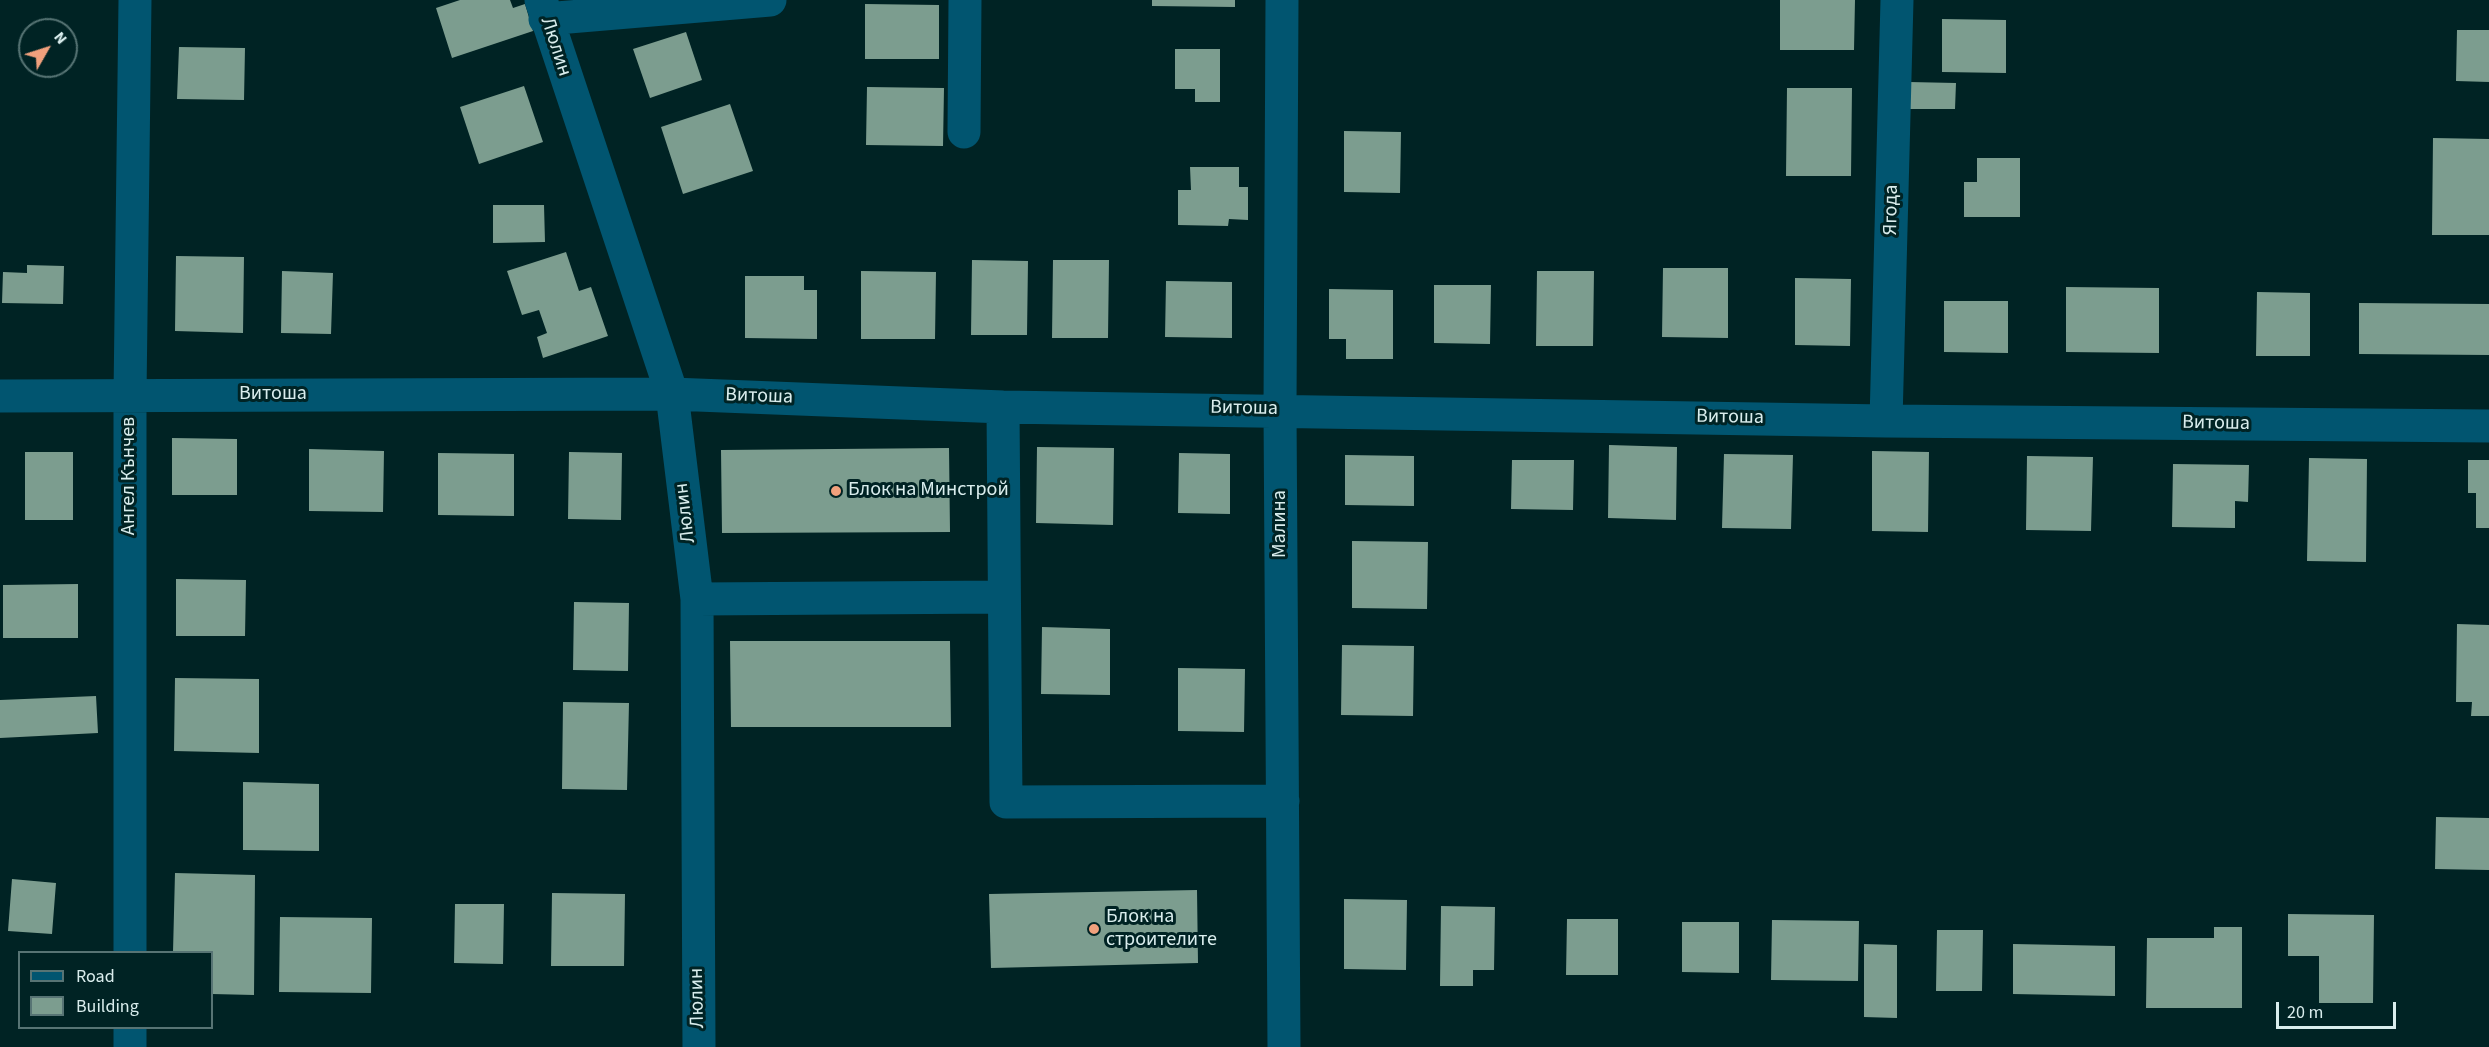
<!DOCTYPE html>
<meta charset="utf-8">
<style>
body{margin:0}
#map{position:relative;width:2489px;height:1047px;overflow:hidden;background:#002324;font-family:"Source Sans 3",sans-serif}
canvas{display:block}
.legend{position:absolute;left:18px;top:951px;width:195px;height:78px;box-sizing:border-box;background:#002324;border:2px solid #577474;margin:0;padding:8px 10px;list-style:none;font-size:18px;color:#d9eded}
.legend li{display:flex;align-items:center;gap:12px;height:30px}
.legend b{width:30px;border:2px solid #577474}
.north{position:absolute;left:18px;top:18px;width:60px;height:60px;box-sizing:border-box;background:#002324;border:2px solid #577474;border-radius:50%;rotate:51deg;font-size:16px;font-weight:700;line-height:24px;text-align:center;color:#d9eded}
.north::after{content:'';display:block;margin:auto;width:21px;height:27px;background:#f1a17d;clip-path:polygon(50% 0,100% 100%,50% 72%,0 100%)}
.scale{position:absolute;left:2276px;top:1002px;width:120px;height:27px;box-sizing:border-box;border:3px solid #d9eded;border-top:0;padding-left:8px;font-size:18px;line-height:21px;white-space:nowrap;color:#d9eded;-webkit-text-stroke:4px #002324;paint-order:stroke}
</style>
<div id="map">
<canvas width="2489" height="1047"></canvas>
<ul class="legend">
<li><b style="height:8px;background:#015570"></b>Road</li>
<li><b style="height:16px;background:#7c9d8f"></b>Building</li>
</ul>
<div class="north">N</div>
<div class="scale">20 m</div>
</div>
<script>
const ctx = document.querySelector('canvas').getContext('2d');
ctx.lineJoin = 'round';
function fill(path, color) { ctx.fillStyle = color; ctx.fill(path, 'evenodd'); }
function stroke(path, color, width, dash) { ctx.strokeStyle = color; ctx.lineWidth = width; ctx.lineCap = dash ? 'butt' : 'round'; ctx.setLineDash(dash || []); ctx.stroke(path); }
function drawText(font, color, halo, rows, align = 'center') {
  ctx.font = font + ' "Source Sans 3",sans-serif'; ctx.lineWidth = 6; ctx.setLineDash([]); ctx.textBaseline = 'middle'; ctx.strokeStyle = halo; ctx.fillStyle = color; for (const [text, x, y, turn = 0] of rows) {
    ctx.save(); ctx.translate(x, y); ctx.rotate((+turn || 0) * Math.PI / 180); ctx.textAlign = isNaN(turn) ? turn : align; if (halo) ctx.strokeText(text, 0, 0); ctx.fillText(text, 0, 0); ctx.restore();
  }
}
fill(new Path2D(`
 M460 0H510L513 8 525 4 533 31 452 58 436 8Z
 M1152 0H1235V7L1152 6Z
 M1780 0H1855L1854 50H1780Z
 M865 4 939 5V59H865Z
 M1942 19 2006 20V73L1942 72Z
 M2457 30H2489V82L2456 81Z
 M686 32 702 80 650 98 633 49Z
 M179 47 245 48 244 100 177 99Z
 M1175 49H1220V102H1195V89H1175Z
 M1909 82 1956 83 1955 109H1908Z
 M524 86 543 142 479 164 460 107Z
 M867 87 944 88 943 146 866 145Z
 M1787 88H1852L1851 176H1786Z
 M730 104 753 171 683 194 661 127Z
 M1344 131 1401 132 1400 193 1344 192Z
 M2433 138 2489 139V235H2432Z
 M1977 158H2020V217H1964V182H1977Z
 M1190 167H1239V187H1248V220L1229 219 1228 226 1178 225V190H1191Z
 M493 205H544L545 242 493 243Z
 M566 252 579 291 591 287 608 336 543 358 537 337 547 333 539 310 522 315 507 271Z
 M176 256 244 257 243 333 175 331Z
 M972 260 1028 261 1027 335H971Z
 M1053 260H1109L1108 338H1052Z
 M27 265 64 266 63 304 2 303 3 272 27 273Z
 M1663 268H1728V338L1662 337Z
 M282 271 333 273 331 334 281 333Z
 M861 271 936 272 935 339H861Z
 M1537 271H1594L1593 346H1536Z
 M745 276H804V290H817V339L745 338Z
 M1795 278 1851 279 1850 346 1795 345Z
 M1166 281 1232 282V338L1165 337Z
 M1434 285H1491L1490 344 1434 343Z
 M2066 287 2159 288V353L2066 352Z
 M1329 289 1393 290V359H1346V339H1329Z
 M2257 292 2310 293V356H2256Z
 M1944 301H2008V353L1944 352Z
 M2359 303 2489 304V355L2359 354Z
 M172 438 237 439V495H172Z
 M1609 445 1677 447 1676 520 1608 518Z
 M1037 447 1114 448 1113 525 1036 523Z
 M949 448 950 532 722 533 721 450Z
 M309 449 384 451 383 512 309 511Z
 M1872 451 1929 452 1928 532 1872 531Z
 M25 452H73V520H25Z
 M569 452 622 453 621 520 568 519Z
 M438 453 514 454V516L438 515Z
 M1179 453 1230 454V514L1178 513Z
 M1724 454 1793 455 1791 529 1722 528Z
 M1345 455 1414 456V506L1345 505Z
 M2027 456 2093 457 2091 531 2026 530Z
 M2309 458 2367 459 2366 562 2307 561Z
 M1512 460H1574L1573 510 1511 509Z
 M2468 460H2489V528H2476V493H2468Z
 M2173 464 2249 465 2248 502 2235 501V528L2172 527Z
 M1352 541 1428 542 1427 609 1352 608Z
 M176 579 246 580 245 636H176Z
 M78 584V638H3V585Z
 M574 602 629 603 628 671 573 670Z
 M2457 624 2489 625V716H2471L2472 702H2456Z
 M1042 627 1110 629V695L1041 694Z
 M730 641H950L951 727H731Z
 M1342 645 1414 646 1413 716 1341 715Z
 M1178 668 1245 669 1244 732 1178 731Z
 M175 678 259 679V753L174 751Z
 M96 696 98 733 0 738V700Z
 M563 702 629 703 627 790 562 789Z
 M243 782 319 784V851L243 850Z
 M2436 817 2489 818V870L2435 869Z
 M175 873 255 875 254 995 212 994V952H173Z
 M12 879 56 883 52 934 8 931Z
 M1197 890 1198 963 991 968 989 894Z
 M552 893 625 894 624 966H551Z
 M1344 899 1407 900 1406 970 1344 969Z
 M455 904H504L503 964 454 963Z
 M1441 906 1495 907 1494 970H1473V986H1440Z
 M2288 914 2374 915 2373 1003H2319V956H2288Z
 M280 917 372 918 371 993 279 992Z
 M1567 919H1618V975H1566Z
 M1772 920 1859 921 1858 981 1771 980Z
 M1682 922H1739V973L1682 972Z
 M2214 927H2242V1008H2146L2147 938H2214Z
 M1937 930H1983L1982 991H1936Z
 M1864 944 1897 945V1018L1864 1017Z
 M2013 944 2115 946V996L2013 994Z`), '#7c9d8f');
stroke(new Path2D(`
 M541 0 672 394 697 599 699 1047
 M1282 0 1280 409 1284 1047
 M545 19 770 0
 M964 132 965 0
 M0 396 672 394 1003 407 1886 421 2489 426
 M1003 407 1006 802 1283 801
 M1886 421 1897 0
 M697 599 1004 597
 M130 952V395L135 0
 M130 1028V1047`), '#015570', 33);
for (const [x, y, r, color] of [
 [836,491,6,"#f1a17d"],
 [1094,929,6,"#f1a17d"]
]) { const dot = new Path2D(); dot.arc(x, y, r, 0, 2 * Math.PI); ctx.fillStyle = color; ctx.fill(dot); stroke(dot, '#002324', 2); }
drawText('20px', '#d9eded', '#002324', [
 ["Люлин",555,47,72],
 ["Ягода",1892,210,-89],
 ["Витоша",273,395],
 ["Витоша",759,397,2],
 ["Витоша",1244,409,1],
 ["Витоша",1730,418,1],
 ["Витоша",2216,424,1],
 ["Ангел Кънчев",130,476,-90],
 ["Люлин",686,513,-97],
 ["Малина",1281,524,-90],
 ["Люлин",698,998,-91]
]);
drawText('20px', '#d9eded', '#002324', [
 ["Блок на Минстрой",848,491],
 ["Блок на",1106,918],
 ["строителите",1106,941]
], 'left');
</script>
